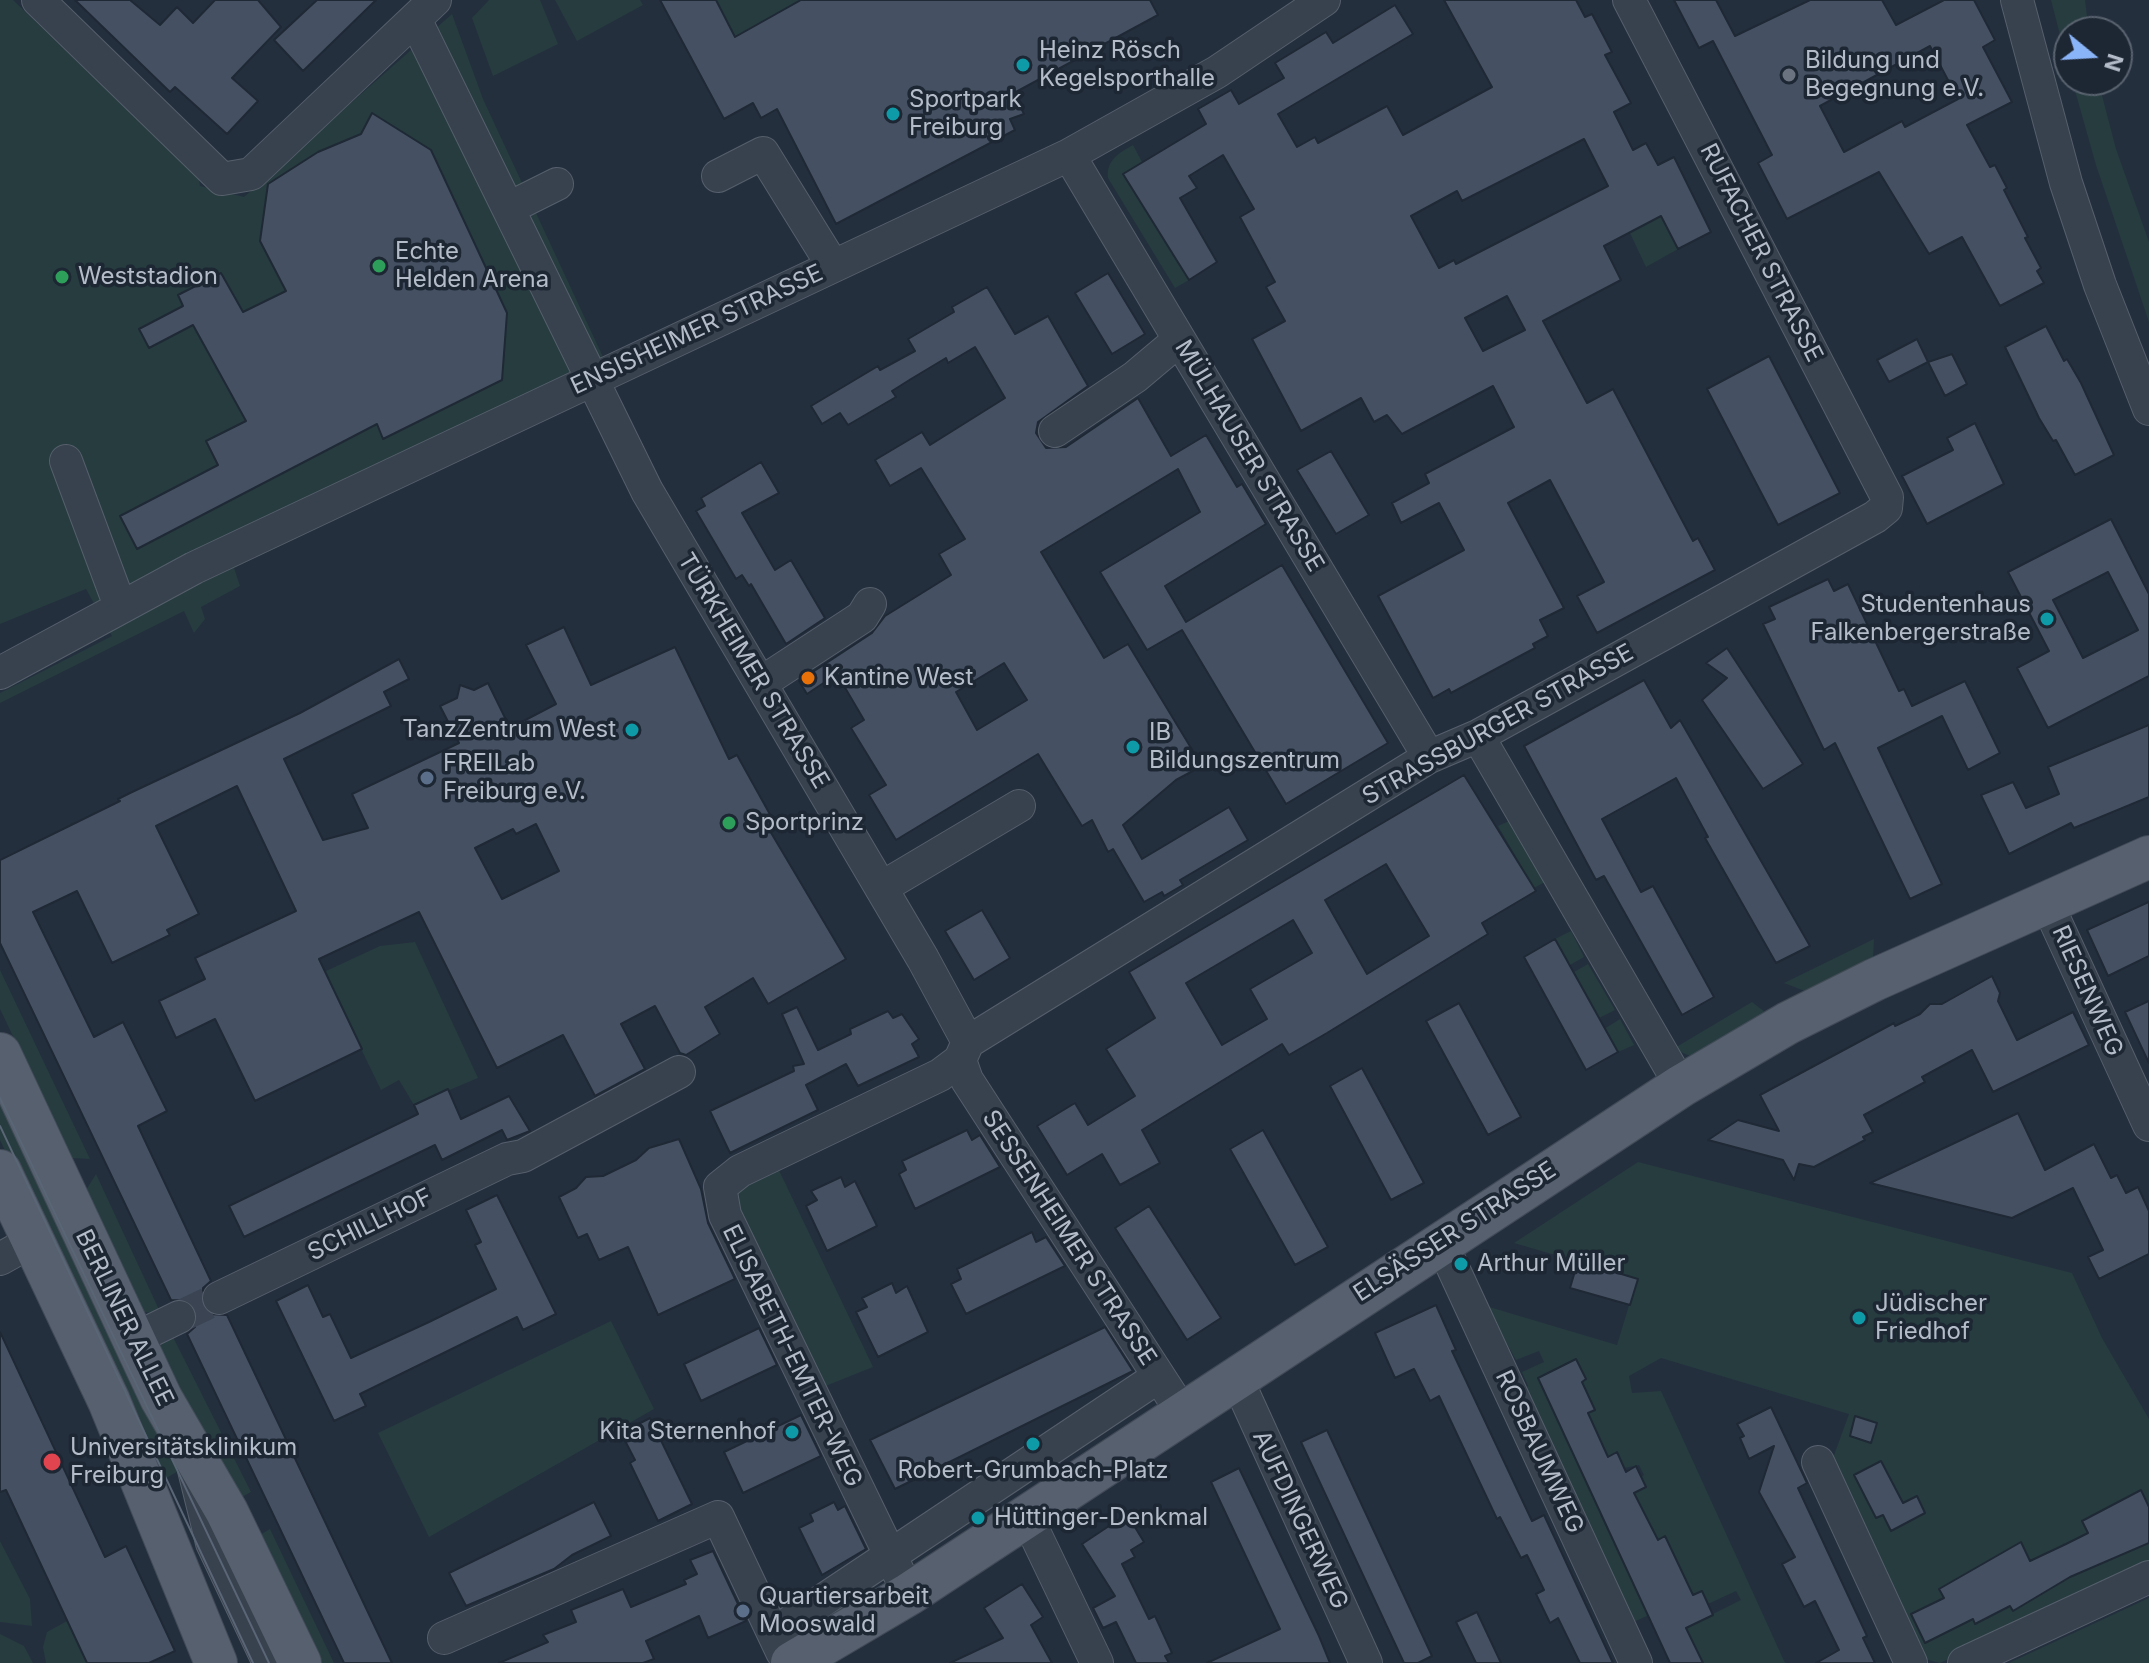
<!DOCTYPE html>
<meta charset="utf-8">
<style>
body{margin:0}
#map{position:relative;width:2149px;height:1663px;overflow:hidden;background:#242f3e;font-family:Inter,sans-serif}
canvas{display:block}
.north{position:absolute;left:2053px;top:16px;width:80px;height:80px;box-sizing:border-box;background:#1d2633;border:2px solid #59626f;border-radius:50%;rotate:108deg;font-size:22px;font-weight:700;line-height:32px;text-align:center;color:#b4bcc9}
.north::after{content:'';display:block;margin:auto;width:28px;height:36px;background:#8ab4f8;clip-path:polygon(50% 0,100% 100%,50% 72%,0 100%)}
</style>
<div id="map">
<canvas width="2149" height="1663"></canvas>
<div class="north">N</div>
</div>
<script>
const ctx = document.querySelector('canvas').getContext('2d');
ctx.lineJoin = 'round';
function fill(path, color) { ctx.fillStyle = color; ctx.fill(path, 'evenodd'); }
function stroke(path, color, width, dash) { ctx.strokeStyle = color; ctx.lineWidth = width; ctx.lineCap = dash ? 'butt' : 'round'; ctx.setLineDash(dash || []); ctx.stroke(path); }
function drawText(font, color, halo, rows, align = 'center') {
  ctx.font = font + ' Inter,sans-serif'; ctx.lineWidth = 7; ctx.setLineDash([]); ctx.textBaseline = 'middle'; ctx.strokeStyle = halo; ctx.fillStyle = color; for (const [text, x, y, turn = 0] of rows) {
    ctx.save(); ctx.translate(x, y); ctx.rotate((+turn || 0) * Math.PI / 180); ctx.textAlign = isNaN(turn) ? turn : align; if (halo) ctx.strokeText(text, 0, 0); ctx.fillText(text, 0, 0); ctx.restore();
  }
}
fill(new Path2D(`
 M0 0H13L199 179 200 186 244 197 452 14 483 99 616 385 234 568 240 586 201 607 205 619 194 633 184 611 0 703V693L112 636 86 589 0 624Z
 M489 0H540L558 44 493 76 472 18Z
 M555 0H640L643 5 577 41Z
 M716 0H801L735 37Z
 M2051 0H2085L2089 32H2069V70Z
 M2072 80H2098L2116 149 2149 242V322L2096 165Z
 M1133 145 1142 162 1123 174 1189 280 1175 288 1108 178C1106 160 1119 153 1133 145Z
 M1605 180 1660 214 1678 249 1646 267Z
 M1509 821 1545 882 1534 888 1498 826Z
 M1571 931 1584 957 1570 965 1555 939Z
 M1874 939 1873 960 1810 993 1784 983Z
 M415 942 478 1078 414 1105 399 1080 381 1090 324 972 380 946Z
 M1588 964 1615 1010 1599 1018 1574 972Z
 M0 970 90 1159 71 1158 0 1009Z
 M1752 1002 1765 1012 1693 1057 1673 1049Z
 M1620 1019 1634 1045 1618 1052 1604 1029Z
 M0 1084 182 1469 161 1481 0 1140Z
 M1638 1162 2072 1273 2102 1338 2149 1419V1566L1940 1663 1925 1659 1833 1458 1849 1414 1661 1358 1629 1376 1632 1393 1661 1391 1785 1663H1703L1685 1628 1741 1600 1736 1591 1708 1604 1702 1591 1693 1595 1681 1569 1664 1577 1646 1516 1637 1498 1626 1503 1623 1499 1600 1514 1649 1615 1629 1624 1521 1391 1528 1386 1522 1372 1544 1362 1539 1351 1516 1360 1486 1306 1617 1345 1637 1279 1514 1243ZM1576 1359 1586 1379 1574 1386 1590 1398 1595 1410 1588 1413 1608 1457 1617 1453 1624 1468 1639 1465 1644 1475 1641 1477 1646 1487 1624 1498 1563 1365Z
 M776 1164 873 1367 818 1389 733 1197 743 1179Z
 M96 1174 161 1314 144 1312 86 1190Z
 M611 1321 654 1409 429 1537 378 1433Z
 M171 1333 251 1492 242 1497 196 1421 160 1348 162 1340Z
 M270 1529 334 1663H322L260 1535Z
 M0 1541 30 1599 32 1626 0 1622Z
 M2149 1598V1663H2009Z
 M67 1621 87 1663H46L43 1647 47 1632Z
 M0 1634 24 1646 33 1663H0Z`), '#263c3f');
const building = new Path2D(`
 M75 0H130L160 25 177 7 193 23 215 0H258L281 27 232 78 258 101 227 134 175 87 170 92Z
 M317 0H376L303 71 274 40Z
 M660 0H716L735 37 801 0H1150L1158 15 1014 93 1024 114 1010 119 1015 130 836 224 777 109 761 118 753 103 724 119Z
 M1444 0H1576L1585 17 1592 14 1612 52 1605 55 1631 103 1614 112 1633 150 1646 143 1658 165 1674 157 1711 232 1678 249 1661 216 1604 246 1621 280 1543 321 1587 403 1613 389 1693 541 1698 538 1715 570 1597 633 1577 596 1604 582 1550 480 1508 503 1564 608 1540 620 1548 636 1533 644 1535 648 1451 693 1449 689 1433 698 1378 596 1464 550 1439 503 1401 523 1392 503 1429 483 1425 474 1514 427 1493 386 1402 434 1387 415 1374 422 1361 398 1301 431 1252 339 1285 321 1266 287 1275 282 1240 217 1254 209 1223 155 1189 176 1197 188 1180 198 1217 262 1189 280 1123 174 1206 124 1198 109 1231 90 1239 104 1284 78 1275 63 1326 32 1333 43 1395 5 1413 34 1278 114 1297 147 1315 137 1318 143 1387 106 1403 135 1442 114 1492 87ZM1584 139 1608 186 1456 264 1454 260 1439 268 1411 216 1457 191 1462 201ZM1507 296 1525 330 1483 351 1465 318Z
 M1674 0H1716L1735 36 1810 0H1882L1896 25 1944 0H1974L1995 40 1983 47 2012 102 1967 125 1990 167 1995 165 2007 188 2004 190 2028 237 2025 238 2041 268 2037 271 2044 283 2000 306 1962 237 1929 254 1879 172 1787 219 1758 163 1772 155 1713 41 1699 48ZM1930 46 1958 99 1905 127 1902 121 1844 152 1820 106Z
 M372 113 431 150 507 313 502 380 383 439 377 424 137 549 120 516 218 465 206 441 246 421 193 325 149 348 139 329 183 306 178 295 221 273 243 312 286 291 260 241 268 184 318 152 361 134Z
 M1108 273 1145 334 1112 354 1075 293Z
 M987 287 1015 334 1048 316 1088 386 1038 422 1036 433 1046 448 1066 447 1138 398 1171 456 1206 435 1237 487 1242 484 1266 524 1165 586 1186 622 1282 565 1388 743 1286 804 1182 630 1147 650 1100 572 1200 512 1178 469 1041 552 1104 658 1128 644 1202 766 1176 780 1123 825 1142 859 1229 807 1248 840 1180 880 1183 885 1164 896 1162 892 1144 902 1113 849 1108 852 1092 820 1082 826 1038 754 896 840 869 795 886 785 851 728 864 720 837 674 807 694 799 681 872 633 885 616 951 575 939 554 965 539 921 468 890 486 875 460 922 432 930 445 1005 398 975 347 948 363 946 358 911 379 892 391 896 397 848 425 840 413 822 424 811 406 878 366 880 370 915 351 908 339 954 312 952 307ZM1004 663 1027 700 977 730 956 692Z
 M2046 326 2064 361 2067 359 2081 383 2114 455 2075 475 2056 440 2053 441 2039 418 2005 347Z
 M1917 339 1928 362 1889 382 1877 360Z
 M1952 354 1967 384 1945 396 1928 362Z
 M1769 356 1840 493 1778 525 1707 389Z
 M1975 423 2004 484 1927 524 1902 476 1953 450 1947 438Z
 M1331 451 1369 515 1336 534 1297 470Z
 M761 462 779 493 742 513 775 570 791 560 825 618 786 644 751 584 749 586 742 575 736 579 696 511 705 506 701 498Z
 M2111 519 2149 594V676L2048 728 2017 668 2049 651 2008 572ZM2108 572 2138 630 2083 658 2053 600Z
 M1828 579 1834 591 1848 584 1899 691 1904 689 1912 706 1965 681 2000 753 1968 770 1942 716 1878 748 1942 884 1910 899 1835 743 1824 750 1763 624 1775 619 1769 607Z
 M564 627 591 685 675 647 729 759 737 755 777 827 770 831 846 959 768 1004 753 978 705 1007 720 1034 686 1055 680 1053 655 1006 621 1024 645 1069 595 1096 563 1035 497 1068 419 912 319 959 362 1049 255 1101 215 1019 176 1038 159 1001 205 979 195 958 296 911 237 786 156 826 199 914 167 930 170 935 112 963 77 891 33 912 94 1037 123 1022 167 1111 138 1126 211 1281 203 1288 202 1306 209 1314 227 1315 392 1663H344L187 1334 195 1327 196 1309 189 1301 171 1300 0 943V860L120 801 118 799 130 793 300 713 399 659 409 679 384 692 391 706 284 759 323 840 368 828 352 794 459 743 440 706 457 698 460 685 474 690 488 683 510 728 556 704 526 645ZM536 824 559 871 502 899 475 848 513 829 516 834Z
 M1727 648 1803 764 1763 789 1702 700 1727 678 1706 663Z
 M1644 680 1671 728 1680 720 1810 946 1776 963 1705 838 1708 837 1676 778 1602 819 1641 892 1653 886 1714 997 1682 1015 1604 876 1596 880 1524 746Z
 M2149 725V797L2074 828 2071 823 2009 854 1981 795 2013 782 2026 808 2059 794 2048 767Z
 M1464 775 1536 891 1482 923 1488 934 1327 1033 1289 1055 1282 1044 1142 1130 1160 1163 1120 1185 1102 1154 1067 1175 1037 1126 1075 1103 1088 1125 1135 1096 1106 1049 1155 1018 1129 972ZM1386 864 1429 936 1367 974 1325 900ZM1293 920 1312 953 1250 989 1267 1019 1222 1045 1186 983Z
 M2149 902V956L2108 976 2087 930Z
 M982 910 1010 958 974 980 945 931Z
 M1555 939 1618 1052 1586 1070 1524 957Z
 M1992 976 2000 993 1998 1001 2017 1040 2073 1012 2089 1045 1993 1092 1972 1050 1922 1077 1925 1082 1864 1115 1873 1132 1863 1137 1865 1140 1814 1167 1799 1164 1794 1180 1783 1160 1708 1140 1738 1120 1779 1131 1760 1095 1894 1023 1895 1026 1920 1014 1930 1004H1942Z
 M2149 1001V1063L2125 1012Z
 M1459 1003 1521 1117 1488 1135 1426 1021Z
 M797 1007 818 1050 851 1034 850 1029 888 1011 893 1018 902 1014 919 1039 912 1044 919 1057 858 1086 846 1064 806 1085 818 1110 730 1153 710 1111 794 1071 793 1066 804 1064 782 1014Z
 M1362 1068 1424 1183 1391 1200 1330 1086Z
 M448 1089 461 1119 509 1096 530 1131 507 1140 502 1130 442 1160 435 1145 244 1237 229 1206 418 1114 414 1105Z
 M2018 1113 2045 1170 2094 1144 2111 1178 2117 1175 2126 1193 2138 1187 2149 1211V1254L2099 1279 2088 1257 2103 1250 2073 1188 2012 1218 1870 1183Z
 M967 1130 972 1140 980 1135 1000 1167 915 1209 899 1174 906 1170 902 1161Z
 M1263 1130 1328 1247 1295 1265 1230 1149Z
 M679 1139 701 1189 708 1223 735 1279 658 1315 628 1247 599 1260 587 1234 578 1238 559 1197 576 1188 586 1177 603 1176 636 1160 649 1148Z
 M841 1177 845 1187 855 1181 877 1226 827 1251 806 1206 817 1200 811 1191Z
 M497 1195 556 1314 523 1330 517 1317 360 1394 366 1406 334 1421 276 1301 308 1285 323 1317 330 1314 351 1358 429 1322 496 1289 475 1245 481 1242 466 1210Z
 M1149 1206 1221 1318 1187 1340 1115 1228Z
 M1032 1232 1036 1242 1046 1237 1065 1266 966 1314 951 1284 961 1279 957 1269Z
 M1578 1261 1638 1279 1630 1305 1570 1288Z
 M892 1283 896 1293 907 1286 928 1332 878 1357 856 1312 867 1307 862 1298Z
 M1436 1305 1456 1350 1452 1351 1532 1521 1544 1515 1613 1663H1580L1558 1618 1550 1623 1536 1594 1544 1590 1527 1555 1521 1558 1500 1517 1497 1519 1439 1396 1430 1401 1414 1369 1395 1378 1375 1333Z
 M1105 1327 1133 1371 895 1489 870 1440Z
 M759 1328 777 1365 701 1401 684 1364Z
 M0 1332 105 1557 126 1546 175 1651 149 1663H87L6 1490 0 1492Z
 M1576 1359 1586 1379 1582 1382 1595 1410 1588 1413 1608 1457 1617 1452 1626 1472 1636 1466 1646 1487 1634 1493 1658 1540 1665 1536 1693 1595 1702 1591 1713 1615 1686 1628 1703 1663H1670L1538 1378Z
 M1771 1407 1807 1483 1798 1488 1867 1636 1863 1638 1875 1663H1816L1839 1650 1815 1601 1804 1607 1782 1564 1795 1557 1759 1492 1774 1446 1749 1459 1740 1438 1744 1436 1737 1424Z
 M801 1415 821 1456 743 1493 724 1452Z
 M1855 1416 1877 1423 1871 1443 1850 1436Z
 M650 1418 692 1504 658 1521 630 1463 635 1460 621 1433Z
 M1327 1430 1432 1656 1418 1663H1404L1301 1442Z
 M1881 1461 1903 1503 1917 1496 1925 1513 1891 1531 1883 1515 1876 1518 1854 1475Z
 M1239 1468 1319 1636 1330 1663H1207L1280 1629 1211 1482Z
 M2141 1490 2149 1507V1543L2070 1577 2013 1611 2010 1606 1975 1624 1973 1619 1925 1643 1911 1614 1944 1598 1939 1589 2021 1542 2030 1561 2066 1544 2088 1533 2082 1521Z
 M594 1502 611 1536 572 1555 554 1569 466 1606 449 1573Z
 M834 1502 838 1510 845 1506 866 1549 822 1575 799 1528 813 1521 810 1514Z
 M1127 1514 1144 1542 1131 1550 1135 1557 1122 1564 1149 1619 1155 1616 1172 1653 1165 1656 1169 1663H1136L1116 1622 1103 1628 1093 1608 1115 1596 1082 1544Z
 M713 1551 746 1621 708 1638 699 1616 646 1641 654 1659 643 1663H499L548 1642 543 1635 576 1622 571 1610 623 1589 631 1607 686 1584 684 1580 697 1574 690 1560Z
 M1022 1584 1043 1617 1031 1625 1052 1663H950L1003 1638 984 1608Z
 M1477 1612 1501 1663H1476L1456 1622Z`);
fill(building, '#455162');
stroke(building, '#1f2835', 2);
stroke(new Path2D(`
 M179 1317 219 1298`), '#3a4453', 32, [32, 16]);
const minor = new Path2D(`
 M38 0 222 179 251 174 435 0
 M2017 0 2066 183 2100 285 2149 409
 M415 19 647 491 923 959 968 1042
 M1069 155 1429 757
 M718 176 763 153 833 266
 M509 208 557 184
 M1055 431 1135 377 1179 340
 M66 461 120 606
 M0 673 194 568 1069 155 1217 72 1324 0
 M761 683 862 617 870 604
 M1478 736 1681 1086
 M881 888 1019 806
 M2046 901 2149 1125
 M960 1060 967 1080 1171 1395
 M1441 1242 1636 1663
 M0 1259 34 1240
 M219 1298 507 1159 523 1156 679 1072
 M134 1339 179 1317
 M1236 1377 1366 1663
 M1818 1462 1911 1663
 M194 1470 212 1543 269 1663
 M1027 1517 1097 1663
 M909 1594 725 1215 720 1187 740 1171 940 1075 960 1060 968 1042 1429 757 1478 736 1875 517 1886 508 1887 497 1629 0
 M774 1633 1158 1377
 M444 1638 718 1517 782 1652
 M1964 1663 2149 1577`);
const major = new Path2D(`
 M0 1054 161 1398 227 1512 300 1663
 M0 1171 109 1401 216 1663
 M792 1663 909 1594 1681 1086 1788 1023 1874 980 2149 857`);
stroke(minor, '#565f6c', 34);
stroke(major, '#414a57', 44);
stroke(minor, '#38414e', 32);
stroke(major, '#56606e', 42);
stroke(new Path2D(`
 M0 1098 269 1663
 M0 1126 253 1663`), '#5a6575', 2);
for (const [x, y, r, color] of [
 [1023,65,8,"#0f9aa8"],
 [1789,75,8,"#6b7280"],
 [893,114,8,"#0f9aa8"],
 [379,266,8,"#2e9e5b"],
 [62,277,8,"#2e9e5b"],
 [2047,619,8,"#0f9aa8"],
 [808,678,8,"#e8710a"],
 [632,730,8,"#0f9aa8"],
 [1133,747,8,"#0f9aa8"],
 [427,778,8,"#5c6f8a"],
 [729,823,8,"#2e9e5b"],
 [1461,1264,8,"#0f9aa8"],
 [1859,1318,8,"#0f9aa8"],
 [792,1432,8,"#0f9aa8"],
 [1033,1444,8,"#0f9aa8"],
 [52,1462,10,"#e0444e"],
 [978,1518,8,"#0f9aa8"],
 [743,1611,8,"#5c6f8a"]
]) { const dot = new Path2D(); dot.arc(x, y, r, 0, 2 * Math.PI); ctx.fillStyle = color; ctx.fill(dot); stroke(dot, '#1d2633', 3); }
drawText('24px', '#b4bcc9', '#1d2633', [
 ["Heinz Rösch",1039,51],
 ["Kegelsporthalle",1039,79],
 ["Bildung und",1805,61],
 ["Begegnung e.V.",1805,89],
 ["Sportpark",909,100],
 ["Freiburg",909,128],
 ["Echte",395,252],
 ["Helden Arena",395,280],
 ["Weststadion",78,277],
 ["Studentenhaus",2031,605,"right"],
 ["Falkenbergerstraße",2031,633,"right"],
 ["Kantine West",824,678],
 ["TanzZentrum West",616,730,"right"],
 ["IB",1149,733],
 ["Bildungszentrum",1149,761],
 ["FREILab",443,764],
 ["Freiburg e.V.",443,792],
 ["Sportprinz",745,823],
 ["Arthur Müller",1477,1264],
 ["Jüdischer",1875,1304],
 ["Friedhof",1875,1332],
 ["Kita Sternenhof",776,1432,"right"],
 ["Universitätsklinikum",70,1448],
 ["Freiburg",70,1476],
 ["Robert-Grumbach-Platz",1033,1471,"center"],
 ["Hüttinger-Denkmal",994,1518],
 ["Quartiersarbeit",759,1597],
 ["Mooswald",759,1625]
], 'left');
drawText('24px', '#b4bcc9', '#1d2633', [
 ["RUFACHER STRASSE",1761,253,63],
 ["ENSISHEIMER STRASSE",697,330,-25],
 ["MÜLHAUSER STRASSE",1249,456,59],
 ["TÜRKHEIMER STRASSE",753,671,59],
 ["STRASSBURGER STRASSE",1498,725,-29],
 ["RIESENWEG",2087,991,66],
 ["SCHILLHOF",370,1225,-26],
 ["ELSÄSSER STRASSE",1455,1232,-33],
 ["SESSENHEIMER STRASSE",1069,1238,57],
 ["BERLINER ALLEE",124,1318,64],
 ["ELISABETH-EMTER-WEG",792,1356,64],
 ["ROSBAUMWEG",1539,1452,65],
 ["AUFDINGERWEG",1300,1520,65]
]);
</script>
